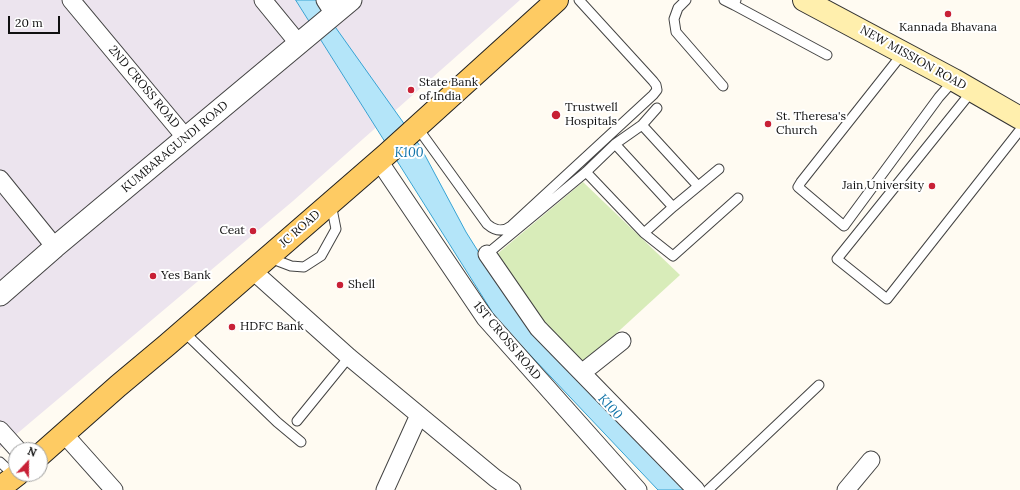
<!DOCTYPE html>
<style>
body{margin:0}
#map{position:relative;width:1020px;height:490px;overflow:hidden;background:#fffbf2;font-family:Lora,serif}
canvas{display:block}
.north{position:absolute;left:8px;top:442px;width:40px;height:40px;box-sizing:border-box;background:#fff;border:1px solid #9f9f9f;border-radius:50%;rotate:22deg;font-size:11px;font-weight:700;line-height:16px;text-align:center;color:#101010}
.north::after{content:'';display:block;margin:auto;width:14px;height:18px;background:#c82036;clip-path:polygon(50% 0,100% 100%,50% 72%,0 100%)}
.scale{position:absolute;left:8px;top:16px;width:52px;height:18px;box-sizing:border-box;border:2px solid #101010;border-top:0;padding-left:5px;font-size:12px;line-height:14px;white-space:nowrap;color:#101010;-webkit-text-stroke:3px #fff;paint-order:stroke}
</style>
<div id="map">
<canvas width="1020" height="490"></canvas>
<div class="north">N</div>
<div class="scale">20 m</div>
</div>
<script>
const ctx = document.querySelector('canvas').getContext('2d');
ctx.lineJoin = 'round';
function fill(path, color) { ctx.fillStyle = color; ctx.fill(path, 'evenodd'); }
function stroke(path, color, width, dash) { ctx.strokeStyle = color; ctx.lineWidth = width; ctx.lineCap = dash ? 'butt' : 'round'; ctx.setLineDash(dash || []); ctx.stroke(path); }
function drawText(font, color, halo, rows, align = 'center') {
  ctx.font = font + ' Lora,serif'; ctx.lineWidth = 4; ctx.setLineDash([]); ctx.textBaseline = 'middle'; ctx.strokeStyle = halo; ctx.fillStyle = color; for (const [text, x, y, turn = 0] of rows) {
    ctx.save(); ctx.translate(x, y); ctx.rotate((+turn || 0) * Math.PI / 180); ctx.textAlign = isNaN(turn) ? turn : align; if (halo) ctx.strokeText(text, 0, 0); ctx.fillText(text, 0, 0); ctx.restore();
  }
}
fill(new Path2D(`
 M0 0H520L293 201 0 448Z`), '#ece4ee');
fill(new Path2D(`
 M583 182 680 275 584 363 542 323 496 255Z`), '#d8ecb9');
const water = new Path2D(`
 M296 0H316L420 146 466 232 486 264 687 490H658L498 321Z`);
fill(water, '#b4e5f9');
stroke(water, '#37a3d4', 1);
const service = new Path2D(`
 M686 0 678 8 674 19 676 32 723 86
 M724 0 734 5 736 0
 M734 5 827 55
 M903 53 801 182 798 187 844 226 939 97 954 80
 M972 91 837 259 887 299 1020 130
 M642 125 698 186
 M417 127 487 224C494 230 502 233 511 226L653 95 657 90 656 85 653 81 579 0
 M615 144 673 207
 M586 172 644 233 673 256 738 198
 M644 233 673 207 719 169
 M487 254 586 172 615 144 642 125 657 108
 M270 258 291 266 304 267 321 256 336 229 331 204
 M183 331 277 422 301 442
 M297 421 349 357
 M0 462 15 476
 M708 490 819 385`);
const minor = new Path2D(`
 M71 0 186 138
 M263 0 299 44
 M325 0 334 14
 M379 161 485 318 638 490
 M0 179 55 247
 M487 254 538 328 696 490
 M253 271 349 357 495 478 512 490
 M583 372 622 341
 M0 430 18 450
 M64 434 114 490
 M385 490 419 415
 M846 490 871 460`);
const tertiary = new Path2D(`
 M0 295 55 247 351 0`);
const secondary = new Path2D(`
 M804 0 954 80 1020 118`);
const primary = new Path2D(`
 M40 455 118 386 167 345 387 154 557 0
 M0 488 18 474`);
stroke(service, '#434343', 11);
stroke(minor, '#434343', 19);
stroke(tertiary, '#434343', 23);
stroke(secondary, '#323232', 24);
stroke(primary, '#212121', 24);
stroke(service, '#fff', 9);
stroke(minor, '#fff', 17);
stroke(tertiary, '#fff', 21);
stroke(secondary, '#ffefad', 22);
stroke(primary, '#fecb63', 22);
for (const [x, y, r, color] of [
 [948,14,4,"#c82036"],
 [411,90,4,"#c82036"],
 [556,115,5,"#c82036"],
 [768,124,4,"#c82036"],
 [932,186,4,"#c82036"],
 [253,231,4,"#c82036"],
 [153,276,4,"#c82036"],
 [340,285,4,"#c82036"],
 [232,327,4,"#c82036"]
]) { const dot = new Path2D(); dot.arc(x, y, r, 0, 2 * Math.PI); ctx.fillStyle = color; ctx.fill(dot); stroke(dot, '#fff', 1.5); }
drawText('12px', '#101010', '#fff', [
 ["Kannada Bhavana",948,28,"center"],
 ["State Bank",419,83],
 ["of India",419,97],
 ["Trustwell",565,108],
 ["Hospitals",565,122],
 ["St. Theresa's",776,117],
 ["Church",776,131],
 ["Jain University",924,186,"right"],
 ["Ceat",245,231,"right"],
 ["Yes Bank",161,276],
 ["Shell",348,285],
 ["HDFC Bank",240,327]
], 'left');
drawText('12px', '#101010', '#fff', [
 ["NEW MISSION ROAD",913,58,29],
 ["2ND CROSS ROAD",144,87,50],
 ["KUMBARAGUNDI ROAD",175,147,-40],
 ["JC ROAD",300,229,-41],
 ["1ST CROSS ROAD",507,341,50]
]);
drawText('italic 13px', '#1174a9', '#fff', [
 ["K100",409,153],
 ["K100",610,407,47]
]);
</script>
